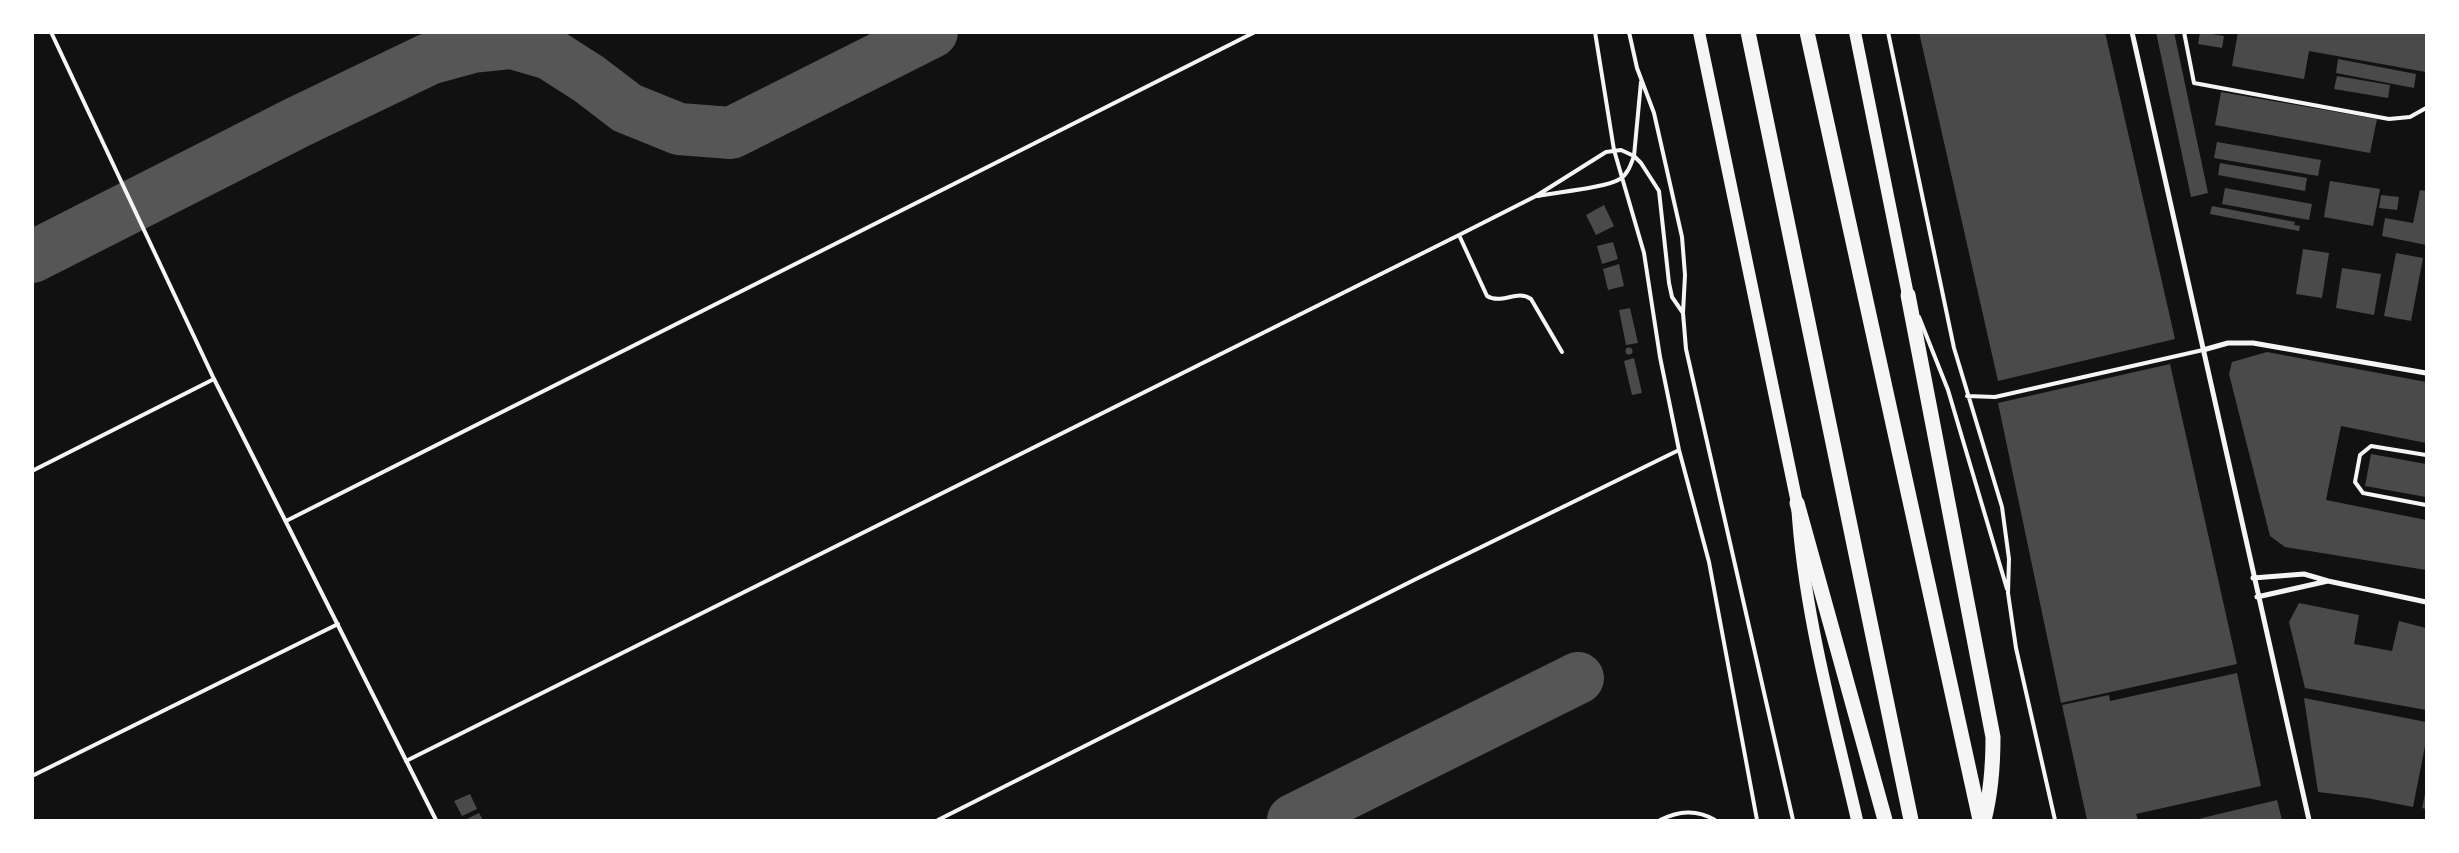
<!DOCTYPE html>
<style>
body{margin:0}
#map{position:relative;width:2459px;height:853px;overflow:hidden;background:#111;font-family:"Asap Condensed",sans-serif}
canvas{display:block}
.frame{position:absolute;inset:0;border:34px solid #fff;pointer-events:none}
</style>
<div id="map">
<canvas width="2459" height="853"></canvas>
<div class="frame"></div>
</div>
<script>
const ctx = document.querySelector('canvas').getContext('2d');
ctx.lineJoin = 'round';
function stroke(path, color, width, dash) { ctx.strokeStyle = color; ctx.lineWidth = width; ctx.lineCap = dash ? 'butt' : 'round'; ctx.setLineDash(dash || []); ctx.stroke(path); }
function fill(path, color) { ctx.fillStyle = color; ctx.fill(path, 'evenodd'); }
stroke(new Path2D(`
 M32 257 298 122 429 59 473 47 512 43 550 54 589 79 627 108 679 129 731 133 932 32
 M1293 820 1578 678`), '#565656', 52);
fill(new Path2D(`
 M1919 32H2105L2175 339 1998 381Z
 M2156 32H2174L2208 193 2191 197Z
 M2200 32 2224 36 2222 48 2198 44Z
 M2238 32H2426V72L2309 51 2304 79 2232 66Z
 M2338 59 2416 74 2414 88 2336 73Z
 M2337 76 2390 85 2388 98 2334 89Z
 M2221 92 2377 119 2370 153 2215 125Z
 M2217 142 2321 160 2318 176 2214 158Z
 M2220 163 2307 178 2305 191 2218 175Z
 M2330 181 2380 189 2373 226 2324 217Z
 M2225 188 2312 204 2309 220 2222 204Z
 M2420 190 2426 191V245L2382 236 2385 218 2413 223Z
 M2381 195 2399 197 2397 210 2379 208Z
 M1604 205 1614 226 1596 235 1586 215Z
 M2212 206 2295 222 2294 225 2300 226 2299 231 2210 214Z
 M1613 242 1618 259 1602 264 1597 246Z
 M2303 249 2329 253 2322 298 2296 294Z
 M2396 253 2423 258 2411 321 2384 316Z
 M1619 264 1624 286 1608 290 1603 269Z
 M2342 268 2381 274 2374 315 2336 308Z
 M1630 308 1638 343 1626 345 1619 310Z
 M1625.5 351a3.5 3.5 0 1 1 7 0a3.5 3.5 0 1 1-7 0Z
 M2267 352 2426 382V443L2341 426 2326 500 2426 520V570L2285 547 2270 536 2229 374 2232 362Z
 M1634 358 1642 393 1632 395 1624 361Z
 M2170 364 2237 664 2061 703 1998 403Z
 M2371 454 2426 464V497L2365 486Z
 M2299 603 2359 615 2354 644 2392 651 2399 621 2426 628V710L2305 688 2289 622Z
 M2237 673 2261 786 2136 814 2138 820H2087L2062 705 2109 695 2110 701Z
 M2304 698 2426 722V741L2413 807 2367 798 2318 792Z
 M2426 790V809L2422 808Z
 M470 794 477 809 462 816 454 801Z
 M2277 800 2282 820H2194Z
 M479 813 483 820H465Z`), '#4a4a4a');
stroke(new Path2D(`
 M51 32 214 379 436 820
 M1595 32 1614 150 1644 253 1660 357 1679 450 1709 562 1757 820
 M1629 32 1637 68 1654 113 1682 237 1685 275 1683 313 1686 349 1793 820
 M1888 32 1954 348 2002 507 2009 559 2008 593 2016 648 2055 820
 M2184 32 2194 83 2389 119 2410 117 2426 108
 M1538 196C1557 192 1605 188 1620 179 1628 174 1631 164 1634 156L1641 82
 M1459 235 1487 296C1502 305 1517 289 1531 299L1562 352
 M1919 317 1948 390 2007 589
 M1967 396 1995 397 2203 350
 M2426 455 2371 446 2360 455 2355 482 2363 493 2426 505
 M32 471 214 379
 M286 521 1255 32
 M406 761 1459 235 1536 196 1606 152 1621 150 1634 156 1641 163 1659 191 1669 283 1672 297 1683 313
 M32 776 338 624
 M938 820 1416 579 1679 450
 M1660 820C1679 811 1696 809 1715 820`), '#f5f5f5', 4);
stroke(new Path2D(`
 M2132 32 2309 820
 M2203 350 2228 343H2253L2426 373
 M2253 578 2304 574 2328 581 2426 602
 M2257 597 2328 581`), '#f5f5f5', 5);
stroke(new Path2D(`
 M1699 32 1797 503C1803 610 1833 716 1857 820
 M1855 32 1908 295`), '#f5f5f5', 12);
stroke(new Path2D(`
 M1748 32 1911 820
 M1807 32 1980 820
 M1908 295 1993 737C1993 766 1991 793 1984 820
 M1797 503 1885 820`), '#f5f5f5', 15);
</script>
